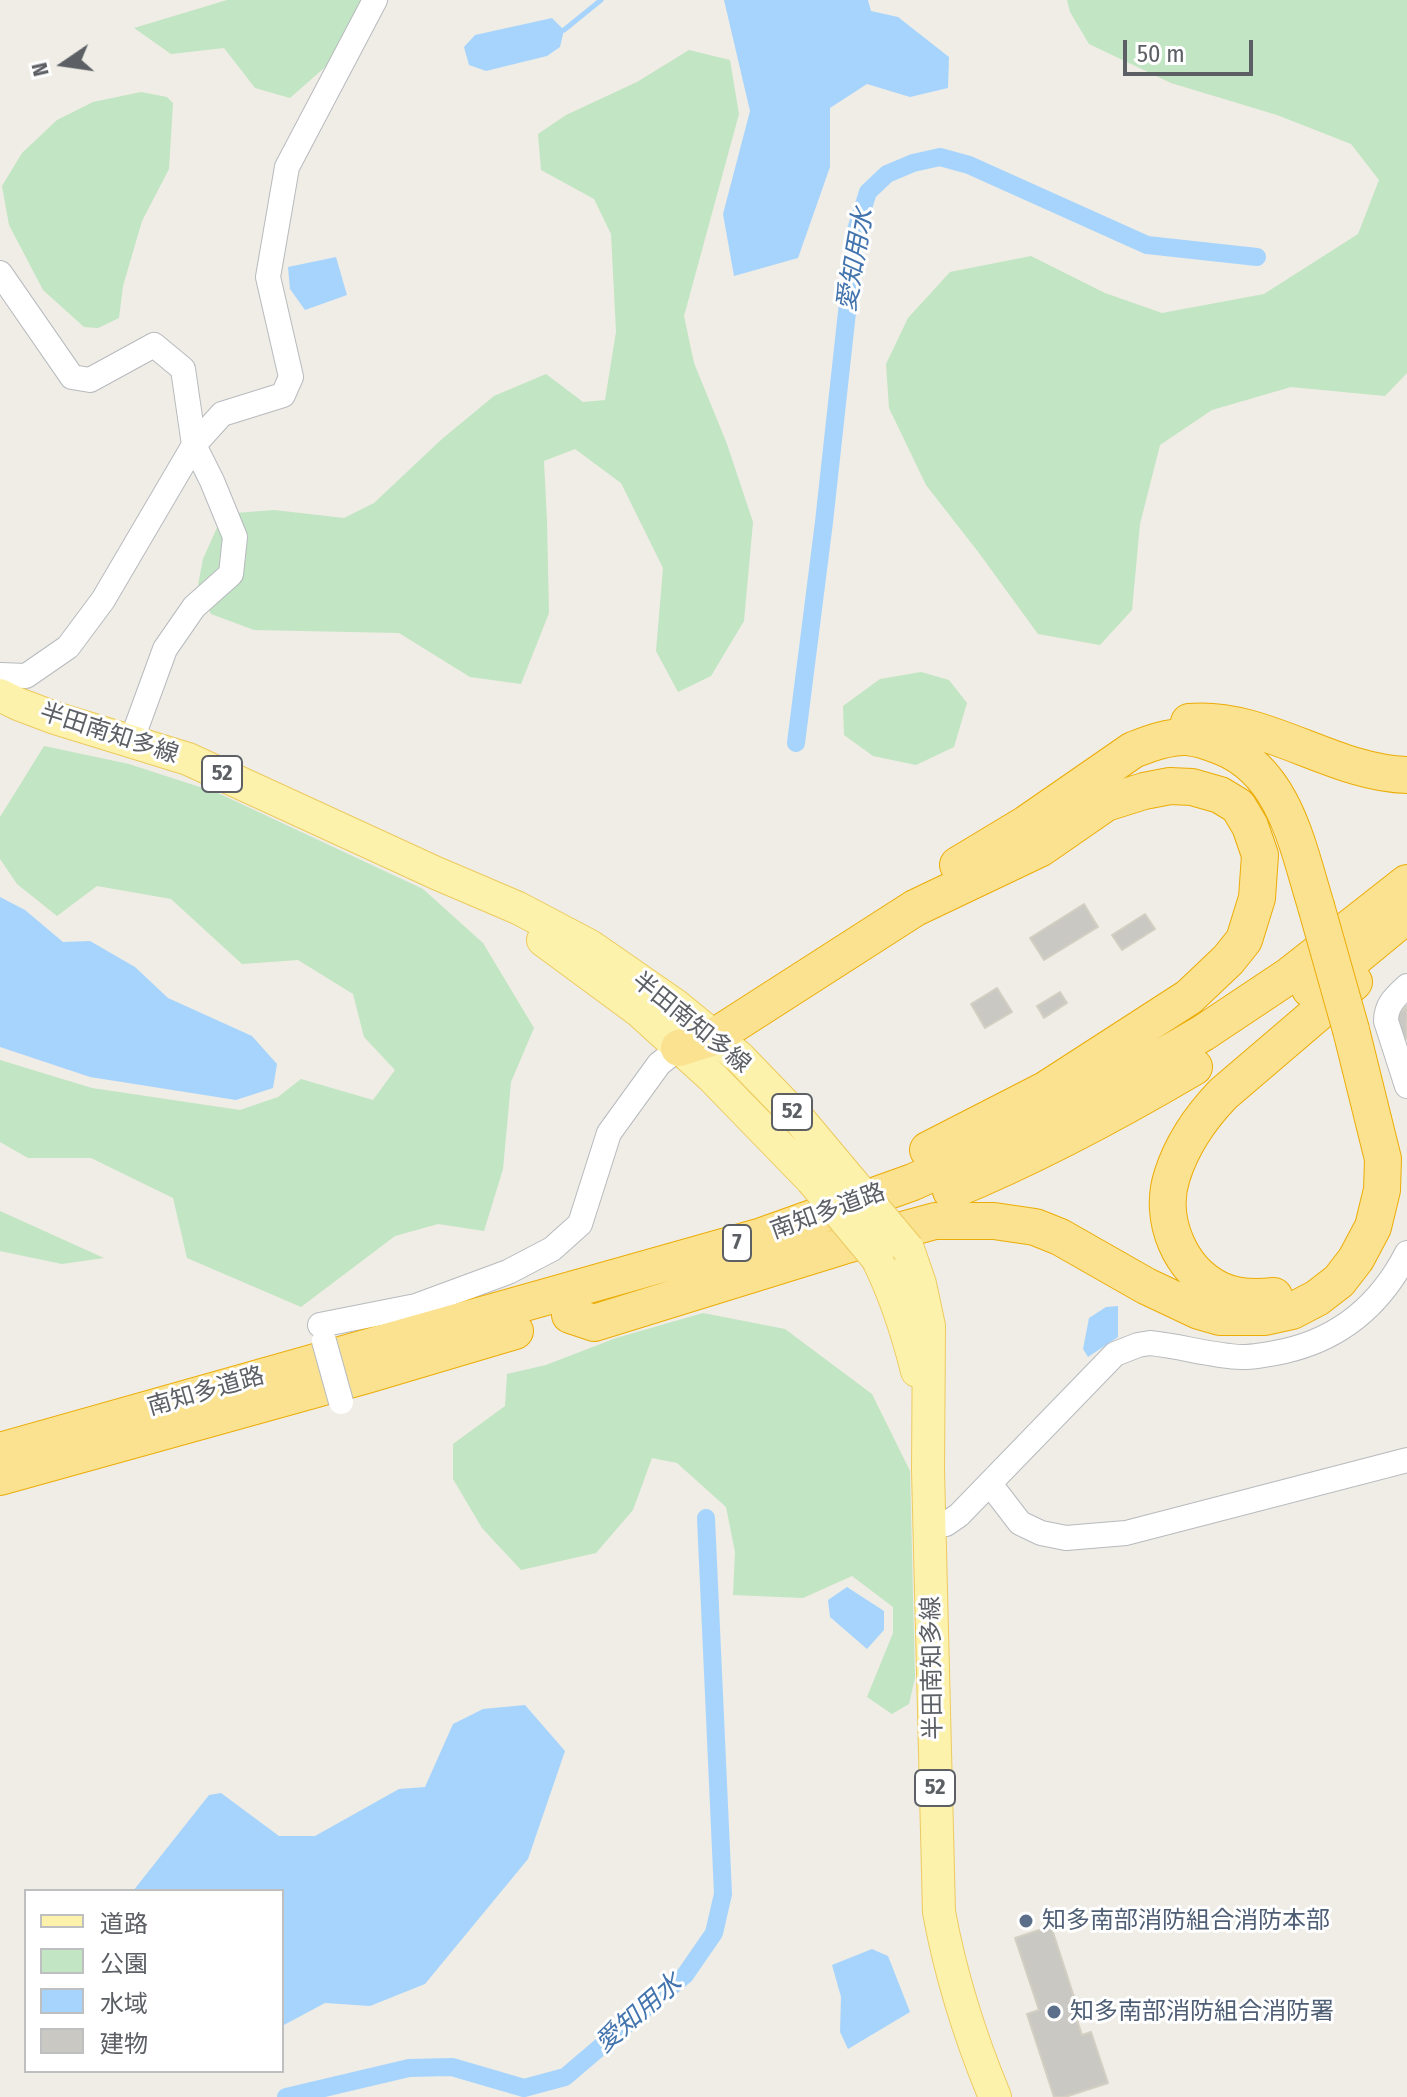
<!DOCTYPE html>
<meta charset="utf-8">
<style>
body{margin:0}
#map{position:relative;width:1407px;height:2097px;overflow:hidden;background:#efede5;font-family:"Fira Sans Condensed","Noto Sans JP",sans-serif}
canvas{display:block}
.legend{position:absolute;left:24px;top:1889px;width:260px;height:184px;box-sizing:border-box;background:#fff;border:2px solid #bebfc1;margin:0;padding:10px 14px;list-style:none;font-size:24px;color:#5c6065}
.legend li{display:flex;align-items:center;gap:16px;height:40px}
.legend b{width:40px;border:2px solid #bebfc1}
.north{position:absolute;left:24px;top:24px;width:80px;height:80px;-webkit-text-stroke:6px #fff;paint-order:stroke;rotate:257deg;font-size:22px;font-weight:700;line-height:32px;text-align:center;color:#5c6065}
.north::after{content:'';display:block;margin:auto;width:28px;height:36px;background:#5c6065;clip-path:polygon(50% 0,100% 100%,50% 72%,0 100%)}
.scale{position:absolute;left:1123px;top:40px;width:130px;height:36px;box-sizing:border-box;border:4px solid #5c6065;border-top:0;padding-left:10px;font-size:24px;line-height:28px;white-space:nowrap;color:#5c6065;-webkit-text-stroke:6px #fff;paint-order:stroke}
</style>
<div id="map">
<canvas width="1407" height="2097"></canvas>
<ul class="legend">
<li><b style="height:10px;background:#fdf2ac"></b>道路</li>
<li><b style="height:22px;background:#c2e5c3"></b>公園</li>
<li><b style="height:22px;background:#a7d4fd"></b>水域</li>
<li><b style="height:22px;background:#cac8c2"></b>建物</li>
</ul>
<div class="north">N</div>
<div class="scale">50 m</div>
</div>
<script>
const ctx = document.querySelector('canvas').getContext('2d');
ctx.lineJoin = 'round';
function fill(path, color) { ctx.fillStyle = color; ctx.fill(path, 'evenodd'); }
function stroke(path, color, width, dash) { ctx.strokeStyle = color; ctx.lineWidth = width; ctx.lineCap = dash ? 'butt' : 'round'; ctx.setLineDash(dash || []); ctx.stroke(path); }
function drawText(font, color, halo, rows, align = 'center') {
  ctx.font = font + ' "Fira Sans Condensed","Noto Sans JP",sans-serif'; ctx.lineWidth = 6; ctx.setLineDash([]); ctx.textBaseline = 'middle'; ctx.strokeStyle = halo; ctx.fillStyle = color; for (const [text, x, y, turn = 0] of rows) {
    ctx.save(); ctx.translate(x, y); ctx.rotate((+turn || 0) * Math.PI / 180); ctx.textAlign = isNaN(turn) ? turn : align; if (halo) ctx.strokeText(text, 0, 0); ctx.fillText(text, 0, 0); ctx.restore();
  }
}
fill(new Path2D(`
 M227 0H366L332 61 290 98 255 88 224 48 171 54 134 28Z
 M1067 0H1407V373L1385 396 1291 387 1212 410 1160 445 1140 524 1132 610 1100 645 1038 634 979 553 926 485 889 408 886 364 908 318 950 272 1031 256 1105 293 1162 313 1264 294 1358 234 1379 180 1351 144 1277 115 1171 83 1089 44 1070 12Z
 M689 50 730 60 739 114 684 316 694 363 727 444 753 522 744 621 711 676 678 692 656 651 663 568 621 483 575 449 544 461 547 521 549 613 521 684 470 677 399 633 254 630 211 614 198 585 203 559 223 514 274 510 344 518 374 503 442 439 494 396 546 374 583 402 605 400 616 332 611 234 594 199 541 170 538 134 566 115 637 82Z
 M141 92 167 97 173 103 169 169 142 221 123 286 119 318 98 328 84 327 43 290 9 225 2 186 22 153 57 120 93 102Z
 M921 672 949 680 967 703 954 747 916 765 873 756 844 735 843 706 880 679Z
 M44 746 129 764 218 793 423 889 483 943 534 1028 511 1082 503 1169 484 1231 438 1224 395 1236 301 1307 187 1258 173 1198 91 1158H28L0 1142V1060L92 1088 240 1110 278 1097 301 1079 373 1100 395 1070 364 1037 353 994 298 960 242 964 171 899 97 886 57 916 17 884 0 859V817Z
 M0 1211 104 1258 62 1264 0 1251Z
 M703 1313 785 1329 872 1394 910 1471 915 1678 909 1704 892 1714 867 1697 893 1633V1607L852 1576 803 1598 733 1595 735 1552 726 1507 677 1463 652 1458 633 1510 596 1553 521 1570 482 1528 453 1479V1444L505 1406 507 1374 546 1365 616 1338Z`), '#c2e5c3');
fill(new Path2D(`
 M724 0H868L871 11 898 17 949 57 948 88 910 97 867 84 830 108V167L798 258 734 276 723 214 750 111Z
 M552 18 564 30 560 47 547 56 486 71 469 65 464 47 475 35Z
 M336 257 347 295 305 310 290 289 288 267Z
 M0 897 25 910 63 942 90 941 135 967 168 998 252 1036 277 1064 273 1088 236 1100 90 1077 0 1047Z
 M1118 1306V1337L1088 1357 1083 1349 1089 1318 1106 1307Z
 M847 1587 884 1611V1630L867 1649 830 1617 828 1600Z
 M525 1705 565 1751 528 1859 425 1984 370 2006 325 2003 282 2026V1891H133L209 1795 221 1793 279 1836H315L399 1789 425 1787 453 1724 483 1709Z
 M872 1949 888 1956 910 2012 848 2049 840 2032 841 1997 832 1965Z`), '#a7d4fd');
stroke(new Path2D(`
 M564 30 601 0`), '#a7d4fd', 5);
stroke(new Path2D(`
 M796 743 824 522 856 230 868 192 887 174 913 163 940 157 969 165 1147 245 1257 257
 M286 2097 409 2068 452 2067 524 2088 565 2077 685 1975 714 1933 723 1894 706 1518`), '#a7d4fd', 18);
const building = new Path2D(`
 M1084 904 1098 927 1044 960 1030 938Z
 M1145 914 1155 929 1122 950 1112 935Z
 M997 988 1012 1012 985 1028 971 1004Z
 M1060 992 1067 1003 1044 1018 1037 1006Z
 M1407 1006V1039L1399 1032 1397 1016Z
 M1051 1926 1074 1997 1070 1999 1082 2035 1091 2032 1108 2083 1065 2097H1054L1027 2014 1039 2010 1015 1938Z`);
fill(building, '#cac8c2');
stroke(building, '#d3cfc3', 2);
const minor = new Path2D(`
 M0 273 72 377 90 380 154 345 183 369 194 445 212 481 235 537 231 574 194 607 165 649 131 742
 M0 675 26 676 68 647 103 600 194 445 222 414 283 395 291 377 268 277 287 167 375 0
 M1407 986C1395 997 1386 1005 1386 1021L1407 1086
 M320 1325 416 1306 508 1272 552 1249 580 1224 609 1133 659 1064 679 1048
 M990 1484 1020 1523 1041 1533 1066 1538 1126 1533 1407 1460
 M931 1526 946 1524 959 1515 1115 1354 1138 1345 1150 1343C1181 1346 1211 1356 1242 1357 1257 1357 1271 1354 1285 1351 1342 1338 1381 1304 1407 1253`);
const major = new Path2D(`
 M0 695 18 704 55 718 188 759 436 873 518 908 590 946 675 1005 740 1058 799 1119 840 1168
 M543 940 638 1010 713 1078 812 1180
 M908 1249 920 1284 929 1326 928 1470 939 1912C951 1977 970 2037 995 2097
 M877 1258C895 1294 907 1331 917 1371`);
const highway = new Path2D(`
 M1189 722C1263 715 1332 773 1407 775
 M958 865 1026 824 1133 750C1149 744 1169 736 1187 737 1199 738 1210 742 1222 747 1285 772 1298 848 1316 906
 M1310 989 1351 961 1407 915
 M679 1048 714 1037 915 908 1041 848 1106 803 1144 791 1170 786 1192 787 1220 795 1238 806 1250 826 1260 855 1257 898 1244 940 1228 960 1189 997 1045 1090 928 1150
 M951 1191C1036 1156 1116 1113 1194 1067
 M1274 1296C1256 1298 1237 1298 1220 1290 1180 1271 1158 1219 1172 1176 1182 1144 1200 1118 1223 1094L1354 982
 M570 1315 594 1323 843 1246 935 1221H994L1035 1227 1060 1237 1146 1286 1199 1311 1220 1317H1265L1292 1311 1317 1298 1339 1281 1356 1259 1373 1227 1382 1190 1383 1159 1351 1030
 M0 1451 762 1236 913 1182 1003 1141 1105 1090 1203 1033 1290 975 1407 883
 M0 1477 367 1375 515 1331`);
stroke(minor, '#b7babe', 26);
stroke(major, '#edca5f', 34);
stroke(highway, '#ecac07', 38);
stroke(minor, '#fff', 24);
stroke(major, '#fdf2ac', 32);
stroke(highway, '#fae290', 36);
const minorBridge = new Path2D(`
 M324 1341 341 1402`);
const majorBridge = new Path2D(`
 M840 1168 908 1249
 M812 1180 877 1258`);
const highwayBridge = new Path2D(`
 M1316 906 1351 1030`);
stroke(minorBridge, '#b7babe', 26, []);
stroke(majorBridge, '#edca5f', 34, []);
stroke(highwayBridge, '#ecac07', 38, []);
stroke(minorBridge, '#fff', 24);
stroke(majorBridge, '#fdf2ac', 32);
stroke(highwayBridge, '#fae290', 36);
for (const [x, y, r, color] of [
 [1026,1921,8,"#5c6f8a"],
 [1054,2012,8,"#5c6f8a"]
]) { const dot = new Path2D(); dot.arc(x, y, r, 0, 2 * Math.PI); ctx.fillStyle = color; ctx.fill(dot); stroke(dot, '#fff', 3); }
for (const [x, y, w] of [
 [222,774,40],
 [792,1112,40],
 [737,1243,28],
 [935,1788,40]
]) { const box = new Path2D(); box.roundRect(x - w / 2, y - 18, w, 36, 6); ctx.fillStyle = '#fff'; ctx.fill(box); stroke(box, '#5c6065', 2); }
drawText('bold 22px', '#5c6065', null, [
 ["52",222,774],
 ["52",792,1112],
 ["7",737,1243],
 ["52",935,1788]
]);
drawText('24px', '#5c6065', '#fff', [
 ["半田南知多線",109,734,18],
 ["半田南知多線",691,1023,39],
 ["南知多道路",828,1212,-20],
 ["南知多道路",206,1392,-16],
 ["半田南知多線",933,1668,-91]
]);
drawText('24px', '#4e5e75', '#fff', [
 ["知多南部消防組合消防本部",1042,1921],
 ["知多南部消防組合消防署",1070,2012]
], 'left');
drawText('italic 26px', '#4374ae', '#fff', [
 ["愛知用水",856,260,-80],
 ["愛知用水",639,2014,-41]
]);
</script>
